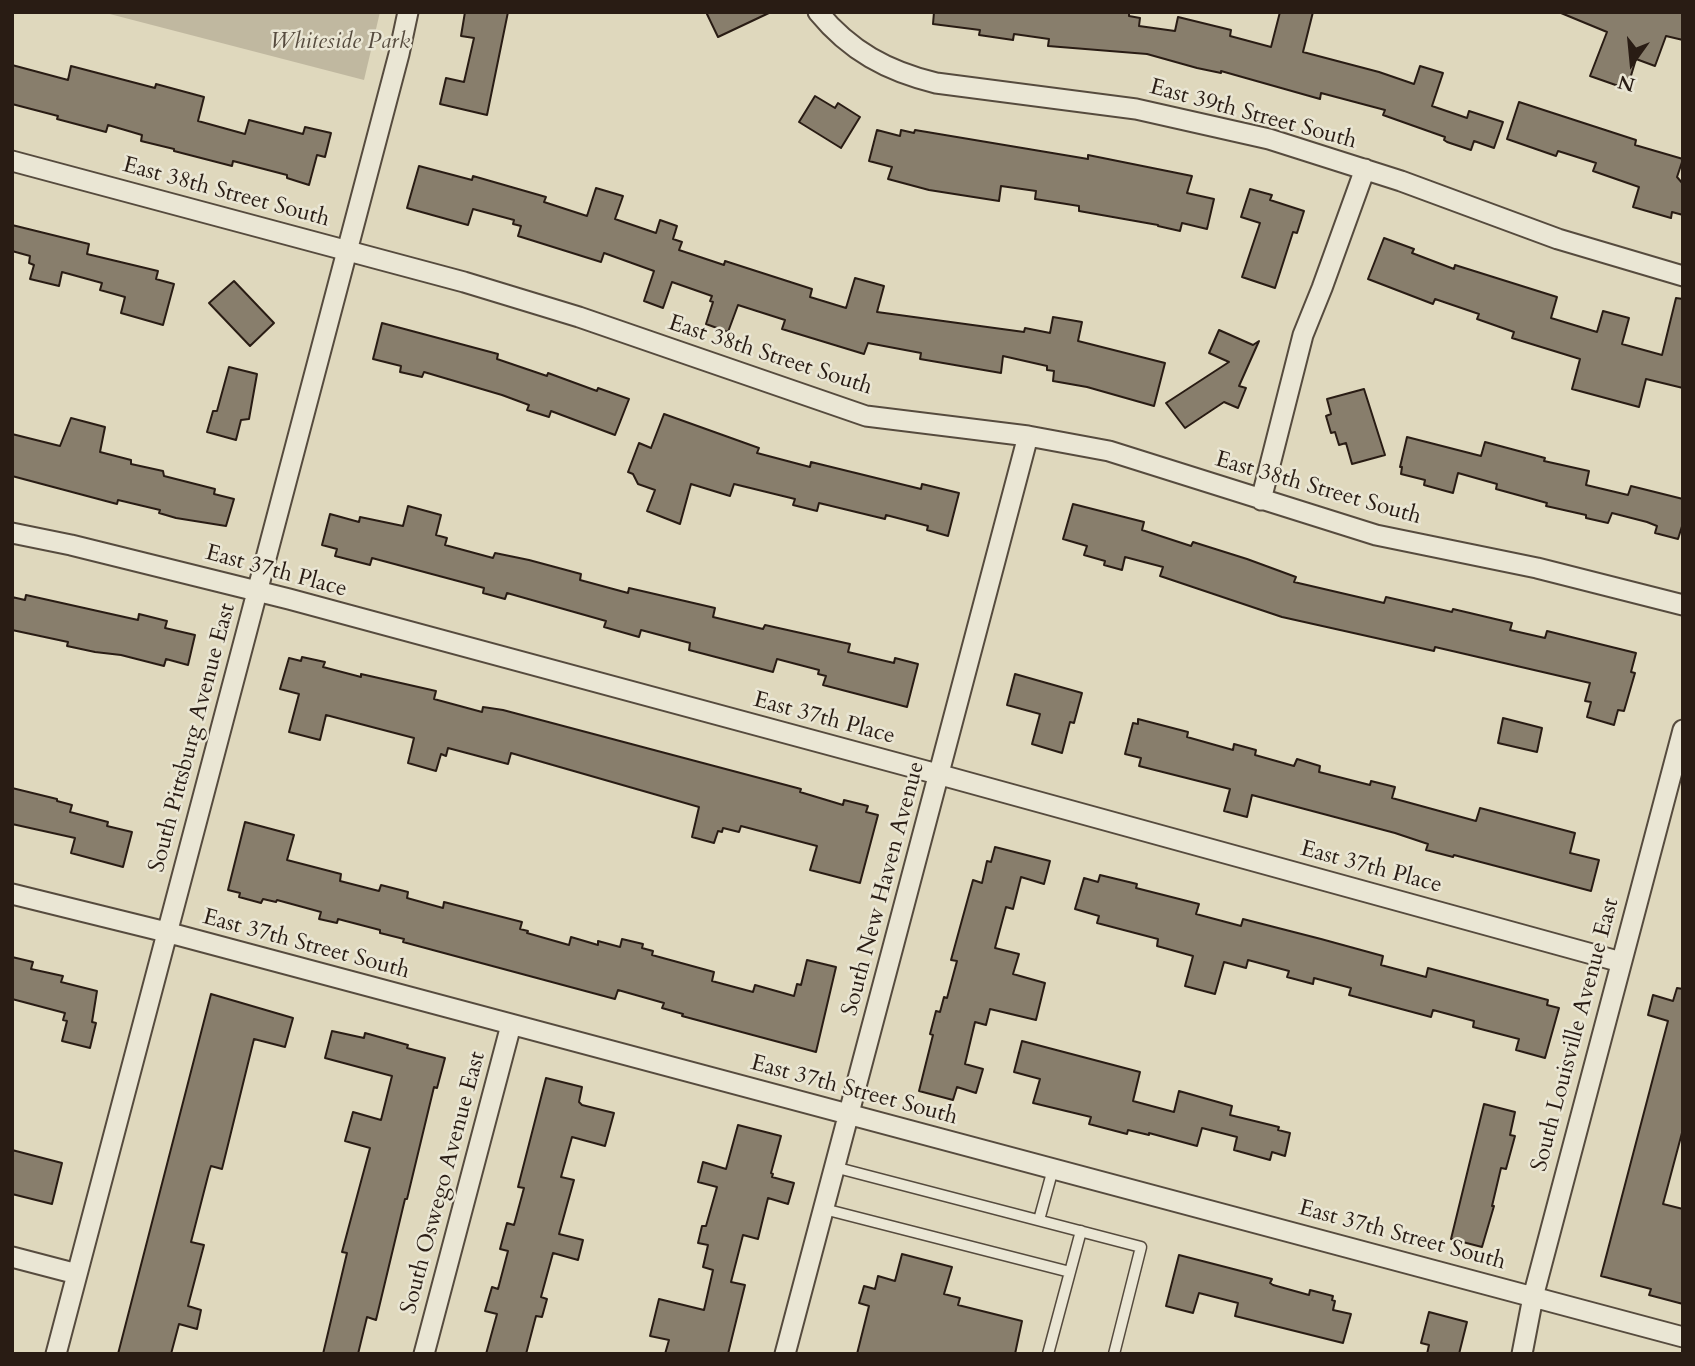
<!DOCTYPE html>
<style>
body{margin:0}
#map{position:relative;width:1695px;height:1366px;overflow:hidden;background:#dfd8bd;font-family:Cardo,serif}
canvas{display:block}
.frame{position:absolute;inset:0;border:14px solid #291c14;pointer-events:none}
.north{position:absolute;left:1597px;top:28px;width:70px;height:70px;-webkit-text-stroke:5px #eae6d4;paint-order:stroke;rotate:195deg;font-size:19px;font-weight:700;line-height:28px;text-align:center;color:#291c14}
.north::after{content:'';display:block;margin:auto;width:24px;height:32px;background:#291c14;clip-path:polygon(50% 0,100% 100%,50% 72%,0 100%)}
</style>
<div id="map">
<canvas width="1695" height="1366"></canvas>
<div class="frame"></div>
<div class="north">N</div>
</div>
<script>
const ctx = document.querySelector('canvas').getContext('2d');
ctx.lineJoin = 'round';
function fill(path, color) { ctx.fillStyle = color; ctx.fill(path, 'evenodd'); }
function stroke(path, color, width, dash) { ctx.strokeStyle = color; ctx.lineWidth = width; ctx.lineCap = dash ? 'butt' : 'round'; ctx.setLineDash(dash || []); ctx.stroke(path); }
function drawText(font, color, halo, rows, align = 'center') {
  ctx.font = font + ' Cardo,serif'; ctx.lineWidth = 5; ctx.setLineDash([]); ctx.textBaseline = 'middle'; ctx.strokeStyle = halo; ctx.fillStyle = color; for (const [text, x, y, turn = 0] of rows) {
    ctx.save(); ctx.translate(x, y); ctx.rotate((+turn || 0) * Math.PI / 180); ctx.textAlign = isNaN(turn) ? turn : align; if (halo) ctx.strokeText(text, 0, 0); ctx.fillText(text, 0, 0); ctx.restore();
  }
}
fill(new Path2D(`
 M102 12H380L364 80Z`), '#c0b8a0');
const building = new Path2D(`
 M465 12H508L487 115 440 104 446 78 464 82 474 38 461 36Z
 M706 12H771L718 37Z
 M934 12H1129V16L1140 18 1139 26 1175 31 1178 17 1231 30 1230 36 1271 47 1280 12H1313L1303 52 1379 72 1414 84 1420 66 1443 73 1432 106 1467 118 1469 111 1503 122 1494 148 1474 141 1471 150 1447 142 1444 140 1445 137 1383 115 1385 110 1321 93 1320 99 1221 71V73L1197 68 1147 54 1048 46 1049 39 1014 34 1013 40 979 35 980 30 933 24Z
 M1683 12V40L1666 36 1655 66 1636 59 1627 89 1590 76 1607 32 1561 13Z
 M12 65 68 80 71 66 155 88 156 84 204 97 198 121 245 134 249 120 303 134 305 127 331 133 325 157 317 155 309 185 287 178V175L233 161 232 166 174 151V149L141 141 142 135 108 125 106 132 57 119 58 116 12 104Z
 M815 96 835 108 838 103 860 117 841 148 799 122Z
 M1519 102 1636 140 1635 145 1683 159 1677 177 1683 184V215L1672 212 1671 218 1633 207 1639 187 1593 171 1596 163 1558 151 1556 156 1507 139Z
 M877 130 900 136 901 130 914 133 915 130 1088 159V155L1192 176 1187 193 1214 199 1207 229 1182 223 1180 231 1158 226V225L1079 211V206L1035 199 1036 191 1001 186 999 201 929 190 888 179 892 167 869 161Z
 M419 166 472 180 473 176 546 197 544 202 587 216 596 188 623 196 615 219 656 233 660 220 677 226 673 239 682 242 679 250 724 265 725 261 812 289 810 297 846 308 855 278 884 286 877 312 1024 332 1025 328 1050 333 1053 317 1082 322 1078 341 1165 363 1154 406 1087 387 1053 381 1054 371 1047 370V366L1003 356 1001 373 920 359 921 353 868 343 864 354 782 329 785 320 738 305 728 332 706 324 713 302 710 301 712 296 672 282 663 308 644 301 654 271 604 253 601 262 518 236 521 226 513 224 514 220 473 209 468 225 407 208Z
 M1250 189 1272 195 1270 200 1304 211 1297 233 1293 232 1275 288 1242 277 1260 223 1241 217Z
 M12 225 89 244 87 254 158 271 156 279 174 284 163 325 121 313 125 297 100 290 102 283 62 272 59 286 30 279 34 265 29 263 30 256 12 251Z
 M1384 238 1414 249 1412 253 1454 269 1455 265 1557 297 1551 318 1597 332 1603 311 1629 318 1622 344 1662 355 1676 298 1683 299V388L1646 379 1639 407 1572 389 1580 359 1512 338 1514 332 1477 319 1479 314 1435 299 1433 304 1368 279Z
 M234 281 274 323 250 346 209 303Z
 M382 323 498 354 497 359 547 376 548 373 597 391 598 388 629 399 615 435 551 411 549 417 527 410 529 405 502 395 424 372 422 377 400 372 401 366 373 359Z
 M1219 330 1253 345 1259 341 1239 386 1246 388 1238 408 1224 402 1185 428 1166 403 1229 362 1209 353Z
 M229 367 257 374 249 419 241 420 236 440 207 432 213 411H217Z
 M1364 389 1385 455 1352 464 1346 443 1339 445 1335 432 1331 433 1326 416 1331 414 1327 399Z
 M664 414 759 448 757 453 810 467 811 462 921 489 922 484 959 493 948 536 927 530 928 526 886 515 885 519 819 503 817 511 793 505 795 499 734 484 730 496 691 484 680 524 647 511 655 490 638 484 633 474 628 472 639 443 651 448Z
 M71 418 105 427 100 452 131 460V464L163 471 164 476 215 489 214 494 234 499 226 526 176 518 159 513 160 510 118 500 117 504 12 476V434L60 446Z
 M1407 437 1481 456 1485 442 1545 458 1544 461 1589 471 1586 485 1628 495 1631 486 1683 499V523L1678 539 1655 533 1657 526 1647 522 1612 513 1608 523 1586 518V515L1546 506 1547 503 1496 489 1497 484 1458 473 1453 493 1424 485 1425 480 1401 474 1402 467H1400Z
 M1073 504 1144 522 1142 530 1191 546 1193 542 1247 559 1296 577 1294 582 1384 603 1386 597 1452 612 1453 609 1512 623 1510 630 1545 638 1547 631 1636 653 1631 672 1635 673 1624 711 1618 710 1614 725 1587 717 1591 702 1585 701 1590 683 1435 647 1434 651 1282 617 1160 576 1163 567 1125 557 1122 570 1104 565 1105 561 1084 555 1087 546 1063 539Z
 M408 506 441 515 436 535 447 538 445 545 493 558 495 553 529 560 581 574 580 580 628 593 629 588 715 608 713 617 763 629 765 625 850 644 848 652 894 663 895 658 918 664 907 707 823 685 826 676 818 674 819 670 777 659 773 672 689 650 690 643 641 630 639 637 604 627 606 621 507 593 505 599 483 593 484 588 372 558 370 565 335 556 337 549 322 545 330 514 359 522 360 517 403 526Z
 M26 595 138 620 139 614 167 621 165 628 195 635 188 665 166 659 164 666 121 655 95 652 67 646 68 642 12 630V597L25 600Z
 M302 657 325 662 323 667 361 677V674L436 691 434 699 482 712 483 707 503 710 801 789 800 792 843 805 844 800 868 806 866 812 878 815 860 883 810 870 817 846 741 826 739 832 723 828 722 832 718 831 714 843 692 837 699 807 511 753 508 764 448 748 446 756 441 754 436 771 408 763 414 738 326 715 320 740 289 732 299 694 280 689 289 658 301 661Z
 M1015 674 1082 693 1074 723 1070 722 1062 753 1032 744 1040 714 1007 705Z
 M1503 718 1542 728 1537 752 1498 743Z
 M1138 719 1188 732 1187 737 1233 750 1234 744 1256 750 1255 755 1294 766 1297 759 1320 766 1319 772 1370 785 1371 781 1395 787 1392 798 1476 821 1480 808 1575 833 1570 853 1599 860 1591 891 1454 855 1453 857 1426 850 1428 844 1395 833 1252 795 1247 817 1224 811 1230 789 1139 766 1141 758 1125 754 1133 723 1138 724Z
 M12 788 57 799V801L72 805 70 812 108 822 107 826 132 832 123 867 71 853 75 838 12 824Z
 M245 822 294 835 287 860 341 874 340 881 379 891 381 885 408 892 407 898 443 908 444 902 522 922 520 929 528 931 527 933 569 945 571 937 598 945V941L620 947 622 939 643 944 642 948 653 951 652 955 714 972 712 981 753 992 755 985 794 996 797 984 801 985 807 960 836 967 816 1052 682 1016 683 1014 662 1008 664 1003 618 990 615 999 403 942 404 939 380 933V930L338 919 337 923 319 919 321 912 277 900 276 902 263 899 261 903 239 897 240 893 228 890Z
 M995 847 1050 861 1044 884 1021 877 1013 909 1006 907 995 948 1019 954 1013 974 1045 983 1036 1020 990 1009 986 1025 975 1022 965 1064 983 1069 976 1093 957 1087 953 1100 919 1091 933 1035 930 1034 936 1011 940 1012 944 997 947 998 957 961 951 960 973 880 982 883 987 861 991 862Z
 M1100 875 1137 884 1136 888 1199 904 1196 914 1241 926 1243 919 1321 939 1383 956 1381 965 1426 977 1428 968 1548 1000 1547 1005 1559 1008 1545 1058 1516 1050 1519 1039 1473 1027 1474 1021 1433 1010 1431 1017 1349 995 1351 988 1314 978 1313 984 1287 977 1289 971 1248 960 1246 968 1224 962 1215 994 1185 986 1193 956 1157 946 1158 939 1097 923 1099 916 1075 909 1084 878 1098 882Z
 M12 957 33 962 31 969 63 976 61 982 97 991 92 1022 96 1023 90 1048 62 1041 67 1021 63 1020 65 1013 12 999Z
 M1677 988 1683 989V1129L1663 1204 1683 1209V1304L1649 1295 1651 1289 1601 1276 1668 1021 1648 1015 1653 995 1673 1001Z
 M211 994 293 1018 285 1047 254 1039 222 1169 211 1166 209 1172 191 1242 204 1245 188 1306 201 1310 197 1329 179 1324 171 1354H118Z
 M332 1031 364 1038 365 1033 408 1045 407 1048 445 1058 437 1088 434 1087 407 1199H405L376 1320 367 1317 358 1354H323L347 1253 342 1252 370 1148 345 1141 353 1112 381 1120 392 1076 325 1058Z
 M1022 1041 1140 1072 1133 1101 1174 1112 1179 1091 1232 1106 1230 1115 1279 1127 1278 1130 1290 1133 1285 1156 1272 1152 1270 1160 1234 1150 1237 1137 1202 1128 1197 1146 1149 1133V1135L1128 1130 1127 1134 1089 1124 1091 1117 1033 1103 1040 1079 1014 1072Z
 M546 1078 582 1087 579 1102 582 1105 614 1113 605 1146 572 1137 561 1177 574 1180 559 1234 583 1240 578 1260 553 1253 541 1297 547 1299 542 1317 536 1316 526 1354H486L497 1314 485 1311 492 1287 498 1289 508 1251 500 1249 507 1223 514 1225 524 1188 518 1187Z
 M1484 1104 1515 1112 1510 1135 1515 1136 1506 1169 1501 1168 1492 1206H1494L1482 1247 1451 1239Z
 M738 1125 781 1136 771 1173 773 1174 772 1177 794 1183 788 1204 768 1198 758 1239 743 1235 731 1282 745 1285 728 1354H665L669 1340 650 1336 659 1299 704 1310 713 1270 703 1267 708 1245 698 1243 702 1226H706L717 1187 698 1182 703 1162 726 1169Z
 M12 1150 62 1163 52 1204 12 1194Z
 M902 1254 952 1267 944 1294 960 1298 958 1305 1022 1321 1015 1354H857L869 1306 859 1303 864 1286 875 1289 878 1276 895 1281Z
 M1179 1255 1272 1279 1270 1283 1273 1285 1309 1295 1310 1290 1333 1296 1332 1300 1335 1301 1333 1310 1351 1314 1343 1343 1235 1316 1238 1303 1199 1293 1193 1313 1166 1306Z
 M1429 1312 1467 1322 1459 1354H1427L1429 1345 1421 1343Z`);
fill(building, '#887e6c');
stroke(building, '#291c14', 2);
const lane = new Path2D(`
 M834 1167 1141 1247 1114 1354
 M824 1209 1070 1272 1048 1354
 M1039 1220 1053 1169
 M1070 1272 1081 1231`);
const street = new Path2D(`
 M818 12C850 51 887 71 936 83L1136 109 1269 139 1401 181 1558 239 1683 276
 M12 161 464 282 579 317 866 416 1028 436 1109 451 1376 535 1537 568 1683 605
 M1261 500 1303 335 1322 288 1365 169
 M12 533 71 545 289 599 941 775 1621 962
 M12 894 166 932 1683 1337
 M12 1257 77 1274
 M56 1354 399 54 408 12
 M424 1354 511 1025
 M785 1354C865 1048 949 742 1028 436
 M1522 1354 1533 1297 1683 730`);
stroke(lane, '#564b3e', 13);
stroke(street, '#564b3e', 23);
stroke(lane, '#eae6d4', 10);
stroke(street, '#eae6d4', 19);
drawText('italic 23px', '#564b3e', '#eae6d4', [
 ["Whiteside Park",340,43]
]);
drawText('23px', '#291c14', '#eae6d4', [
 ["East 39th Street South",1253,115,15],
 ["East 38th Street South",226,193,15],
 ["East 38th Street South",770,356,18],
 ["East 38th Street South",1318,489,16],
 ["East 37th Place",276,572,15],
 ["East 37th Place",824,719,15],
 ["South Pittsburg Avenue East",193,738,-75],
 ["East 37th Place",1371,868,15],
 ["South New Haven Avenue",884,889,-75],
 ["East 37th Street South",306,945,15],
 ["South Louisville Avenue East",1576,1035,-75],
 ["East 37th Street South",854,1091,15],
 ["South Oswego Avenue East",444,1183,-75],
 ["East 37th Street South",1402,1236,15]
]);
</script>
